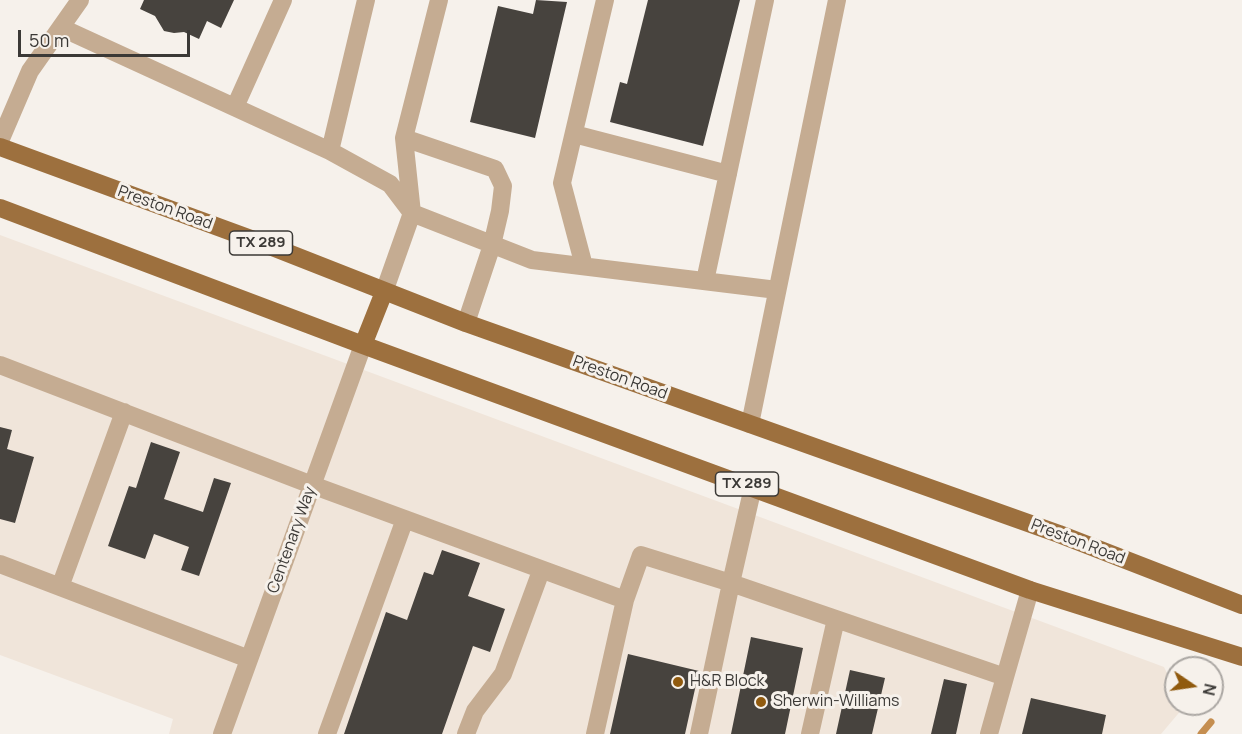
<!DOCTYPE html>
<style>
body{margin:0}
#map{position:relative;width:1242px;height:734px;overflow:hidden;background:#f6f1eb;font-family:Manrope,sans-serif}
canvas{display:block}
.north{position:absolute;left:1164px;top:656px;width:60px;height:60px;box-sizing:border-box;background:#f6f1eb;border:2px solid #aba7a3;border-radius:50%;rotate:103deg;font-size:16px;font-weight:700;line-height:24px;text-align:center;color:#3b3936}
.north::after{content:'';display:block;margin:auto;width:21px;height:27px;background:#905a0e;clip-path:polygon(50% 0,100% 100%,50% 72%,0 100%)}
.scale{position:absolute;left:18px;top:30px;width:172px;height:27px;box-sizing:border-box;border:3px solid #3b3936;border-top:0;padding-left:8px;font-size:18px;line-height:21px;white-space:nowrap;color:#3b3936;-webkit-text-stroke:4px #f6f1eb;paint-order:stroke}
</style>
<div id="map">
<canvas width="1242" height="734"></canvas>
<div class="north">N</div>
<div class="scale">50 m</div>
</div>
<script>
const ctx = document.querySelector('canvas').getContext('2d');
ctx.lineJoin = 'round';
function fill(path, color) { ctx.fillStyle = color; ctx.fill(path, 'evenodd'); }
function stroke(path, color, width, dash) { ctx.strokeStyle = color; ctx.lineWidth = width; ctx.lineCap = dash ? 'butt' : 'round'; ctx.setLineDash(dash || []); ctx.stroke(path); }
function drawText(font, color, halo, rows, align = 'center') {
  ctx.font = font + ' Manrope,sans-serif'; ctx.lineWidth = 6; ctx.setLineDash([]); ctx.textBaseline = 'middle'; ctx.strokeStyle = halo; ctx.fillStyle = color; for (const [text, x, y, turn = 0] of rows) {
    ctx.save(); ctx.translate(x, y); ctx.rotate((+turn || 0) * Math.PI / 180); ctx.textAlign = isNaN(turn) ? turn : align; if (halo) ctx.strokeText(text, 0, 0); ctx.fillText(text, 0, 0); ctx.restore();
  }
}
fill(new Path2D(`
 M0 235 1164 667 1176 692V704H1181L1183 708 1161 734H169L173 719 0 655Z`), '#f0e5da');
stroke(new Path2D(`
 M1201 734 1211 722`), '#c58e50', 7);
fill(new Path2D(`
 M144 0H234L221 28 207 21 199 39 184 32 174 33 164 31 155 16 140 9Z
 M536 0 567 2 535 138 470 122 498 6 533 14Z
 M648 0H740L703 146 610 122 620 82 627 84Z
 M0 427 12 430 7 449 34 457 15 523 0 519Z
 M151 442 180 452 164 499 203 512 214 478 231 483 199 576 181 570 189 547 154 534 145 559 108 546 129 486 136 488Z
 M442 550 480 563 468 596 505 609 490 652 473 646 442 734H344L386 612 407 620 424 572 433 575Z
 M751 637 803 648 785 734H731Z
 M628 654 699 671 685 734H610Z
 M850 670 885 678 872 734H836Z
 M944 679 967 684 956 734H931Z
 M1031 698 1106 715 1102 734H1022Z`), '#47433e');
stroke(new Path2D(`
 M62 28 330 151 390 184 412 213 532 260 777 290
 M235 107 283 0
 M574 134 728 174
 M404 138 495 169 503 186 500 211 492 245 466 323
 M0 141 30 71 80 0
 M330 151 366 0
 M584 266 562 183 605 0
 M705 281 765 0
 M384 292 412 213 404 138 439 0
 M0 365 312 485 625 600 641 555 731 583 699 734
 M750 424 837 0
 M753 487 731 583 1005 677 1030 590
 M0 564 249 659
 M60 587 124 412
 M222 734 363 345
 M327 734 405 519
 M466 734 475 711 503 674 541 571
 M595 734 625 600
 M810 734 836 619
 M989 734 1005 677`), '#c5ac92', 18);
stroke(new Path2D(`
 M0 147 270 246 466 323 1059 534 1242 605
 M0 208 363 345 1030 590 1242 657
 M363 345 384 292`), '#9d703e', 18);
for (const [x, y, r, color] of [
 [678,682,6,"#905a0e"],
 [761,702,6,"#905a0e"]
]) { const dot = new Path2D(); dot.arc(x, y, r, 0, 2 * Math.PI); ctx.fillStyle = color; ctx.fill(dot); stroke(dot, '#f6f1eb', 2); }
for (const [x, y, w] of [
 [261,243,63],
 [747,484,63]
]) { const box = new Path2D(); box.roundRect(x - w / 2, y - 12, w, 24, 4.5); ctx.fillStyle = '#f6f1eb'; ctx.fill(box); stroke(box, '#3b3936', 1.5); }
drawText('bold 15px', '#3b3936', null, [
 ["TX 289",261,243],
 ["TX 289",747,484]
]);
drawText('16px', '#3b3936', '#f6f1eb', [
 ["Preston Road",165,208,20],
 ["Preston Road",620,378,20],
 ["Centenary Way",292,540,-70],
 ["Preston Road",1078,542,21]
]);
drawText('16px', '#3b3936', '#f6f1eb', [
 ["H&R Block",690,682],
 ["Sherwin-Williams",773,702]
], 'left');
</script>
